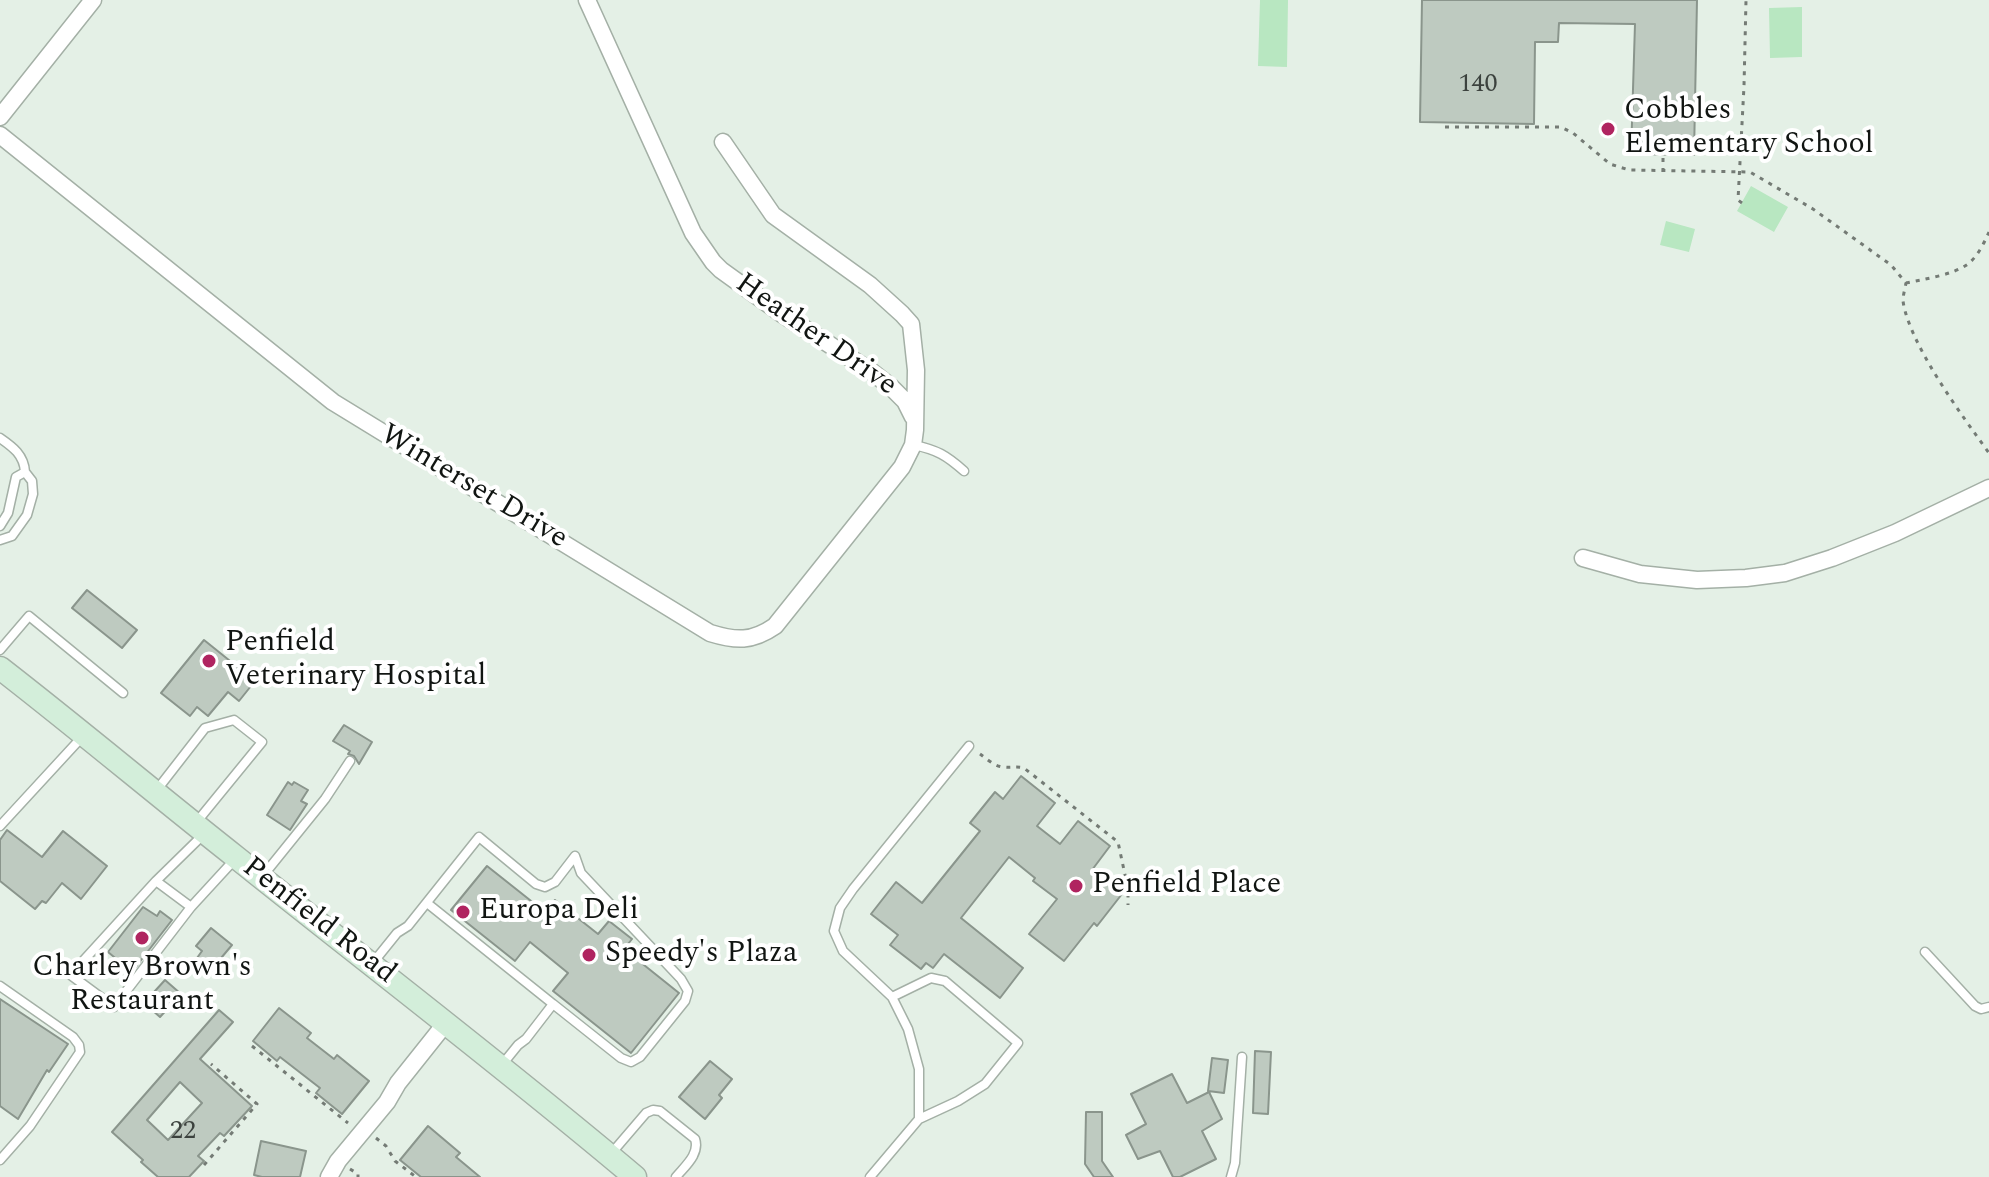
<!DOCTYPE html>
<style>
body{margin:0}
canvas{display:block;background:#e4f0e6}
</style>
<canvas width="1989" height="1177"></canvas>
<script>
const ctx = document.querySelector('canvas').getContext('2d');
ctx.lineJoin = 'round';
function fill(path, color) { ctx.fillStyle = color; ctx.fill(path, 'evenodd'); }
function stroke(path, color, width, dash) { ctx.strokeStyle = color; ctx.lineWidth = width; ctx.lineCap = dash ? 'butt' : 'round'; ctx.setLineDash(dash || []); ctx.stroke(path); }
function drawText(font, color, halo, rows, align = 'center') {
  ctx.font = font + ' Spectral,serif'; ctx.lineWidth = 8; ctx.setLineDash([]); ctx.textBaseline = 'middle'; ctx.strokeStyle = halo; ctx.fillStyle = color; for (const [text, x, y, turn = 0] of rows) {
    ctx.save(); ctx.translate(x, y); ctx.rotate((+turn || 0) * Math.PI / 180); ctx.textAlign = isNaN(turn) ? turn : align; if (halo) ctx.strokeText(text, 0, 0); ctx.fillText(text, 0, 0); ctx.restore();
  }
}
fill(new Path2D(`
 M1260 0H1288L1287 67 1258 66Z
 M1802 7V57L1770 58 1769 8Z
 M1751 186 1788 207 1774 232 1737 211Z
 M1666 221 1695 229 1689 252 1660 245Z`), '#b8e7c1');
const building = new Path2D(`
 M1422 0H1697L1694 155 1631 154 1635 24 1559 23 1558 42H1535L1534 124 1420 122Z
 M87 590 137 630 122 648 72 608Z
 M204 640 255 681 239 701 228 692 208 716 197 707 190 716 161 693Z
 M344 725 372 742 359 764 354 756 348 754 350 751 333 741Z
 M1021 776 1055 803 1037 826 1060 844 1078 821 1110 846 1092 870 1122 894 1097 926 1094 923 1064 961 1029 934 1057 899 1033 881 1035 878 1009 857 961 918 1023 968 1000 998 944 954 933 968 926 963 921 969 890 945 898 935 871 914 896 882 922 903 980 831 970 823 995 792 1003 799Z
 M288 782 292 785 294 782 308 790 301 801 307 804 290 830 267 815Z
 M7 830 42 857 63 831 107 866 81 899 62 883 46 903 42 901 35 909 0 881V840Z
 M487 866 545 912 555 900 598 934 609 921 632 939 624 949 679 993 631 1053 553 991 568 973 530 942 515 961 451 910Z
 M143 907 157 916 160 911 172 920 132 972 108 952Z
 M211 928 232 945 211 970 197 958 202 951 196 946Z
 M165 980 181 994 160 1017 144 1003Z
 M0 999 68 1044 49 1072 47 1070 18 1119 0 1106Z
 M279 1008 311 1033 307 1038 334 1059 337 1055 369 1081 342 1114 316 1093 320 1088 280 1057 277 1061 253 1041Z
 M219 1010 233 1022 200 1059 252 1106 224 1136 220 1133 198 1156 204 1161 189 1177H158L141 1162 143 1160 112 1132ZM180 1082 202 1103 168 1140 147 1120Z
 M1255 1051 1271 1052 1268 1114 1253 1113Z
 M1212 1058 1228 1060 1224 1093 1208 1091Z
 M710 1061 732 1079 719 1095 722 1098 705 1119 679 1097Z
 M1172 1074 1187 1103 1209 1092 1222 1119 1202 1131 1216 1159 1180 1177H1173L1160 1151 1138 1159 1126 1135 1146 1124 1131 1094Z
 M1086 1112H1102V1161L1113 1177H1094L1085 1164Z
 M428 1126 460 1153 456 1157 480 1177H421L400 1160Z
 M261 1141 306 1151 300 1177H262L254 1175Z`);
fill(building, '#becac0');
stroke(building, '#8a958c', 2);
const lane = new Path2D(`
 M0 438C13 447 24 455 25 472
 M914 445C937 450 946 455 964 471
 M0 526 8 513 16 477 25 472 32 481 33 494 27 515 12 536 0 540
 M0 650 29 616 123 693
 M156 791 205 728 234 720 262 742 195 824
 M0 826 82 737
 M205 833 156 881 73 972 72 976 114 1007 191 907 236 858
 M262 877 325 799 350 761
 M156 881 191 907
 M427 903 553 1004
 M1925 952 1975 1006 1981 1009 1989 1007
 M372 964 397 933 408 926 479 837 536 884 545 887 555 882 575 856 581 873 681 979 688 991 685 1001 640 1057 631 1062 621 1058 553 1004 526 1039 518 1045 501 1066
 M0 986 73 1037 79 1045 80 1052 30 1126 0 1160
 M892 997 931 978 945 981 1018 1043 985 1084 958 1101 919 1119
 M610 1155 646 1113 653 1110 660 1111 695 1139C700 1154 685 1166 676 1177
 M870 1177 919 1119V1069L908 1029 892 997 843 951 834 931 840 908 853 889 969 746
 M1231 1177 1235 1163 1242 1057`);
const street = new Path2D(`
 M587 0 693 233 713 262 721 270 782 314 872 372 891 387 905 401 913 417
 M0 117 93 0
 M0 135 333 402 710 633C736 641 752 642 775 626L902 467 913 445 915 430 916 370 911 324 902 314 870 285 773 215 723 142
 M1583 558 1640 574 1697 580 1746 578 1785 573 1832 558 1895 533 1989 488
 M329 1177 338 1161 387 1102 398 1083 445 1024`);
const secondary = new Path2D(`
 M0 668C80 730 157 795 237 858 369 964 505 1067 635 1177`);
stroke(lane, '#a4b0a6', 11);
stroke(street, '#a4b0a6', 19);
stroke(secondary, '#a4b0a6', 25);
stroke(new Path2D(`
 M1445 127H1561L1573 133 1610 164 1629 170 1750 172 1813 209 1891 265 1906 283C1905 289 1903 295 1903 301 1909 344 1963 417 1989 453
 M1663 172V154
 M1742 203 1738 200 1744 86 1746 0
 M1906 283C1924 279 1953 275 1968 264 1978 256 1984 243 1989 232
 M980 754C987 759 995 767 1004 767 1012 768 1016 766 1024 768L1118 842 1128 889V905
 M252 1046 348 1123
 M376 1138 386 1146 395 1161 416 1177
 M204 1165 257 1104 211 1064
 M350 1169 358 1174V1177`), '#747b75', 3, [4, 6]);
stroke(lane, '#fff', 8);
stroke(street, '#fff', 16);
stroke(secondary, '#d3eeda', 22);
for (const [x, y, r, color] of [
 [1608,129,8,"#b02460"],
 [209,661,8,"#b02460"],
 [1076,886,8,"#b02460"],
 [463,912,8,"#b02460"],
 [142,938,8,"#b02460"],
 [589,955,8,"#b02460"]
]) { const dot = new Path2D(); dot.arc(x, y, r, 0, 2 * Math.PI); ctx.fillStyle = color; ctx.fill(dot); stroke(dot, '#fff', 3); }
drawText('26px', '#3c423e', null, [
 ["140",1478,86],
 ["22",183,1133]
]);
drawText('30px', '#111512', '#fff', [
 ["Cobbles",1624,112],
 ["Elementary School",1624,146],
 ["Penfield",225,644],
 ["Veterinary Hospital",225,678],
 ["Penfield Place",1092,886],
 ["Europa Deli",479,912],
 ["Speedy's Plaza",605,955],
 ["Charley Brown's",142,969,"center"],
 ["Restaurant",142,1003,"center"]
], 'left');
drawText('30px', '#111512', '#fff', [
 ["Heather Drive",815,336,35],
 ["Winterset Drive",473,488,31],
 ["Penfield Road",318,922,38]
]);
</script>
